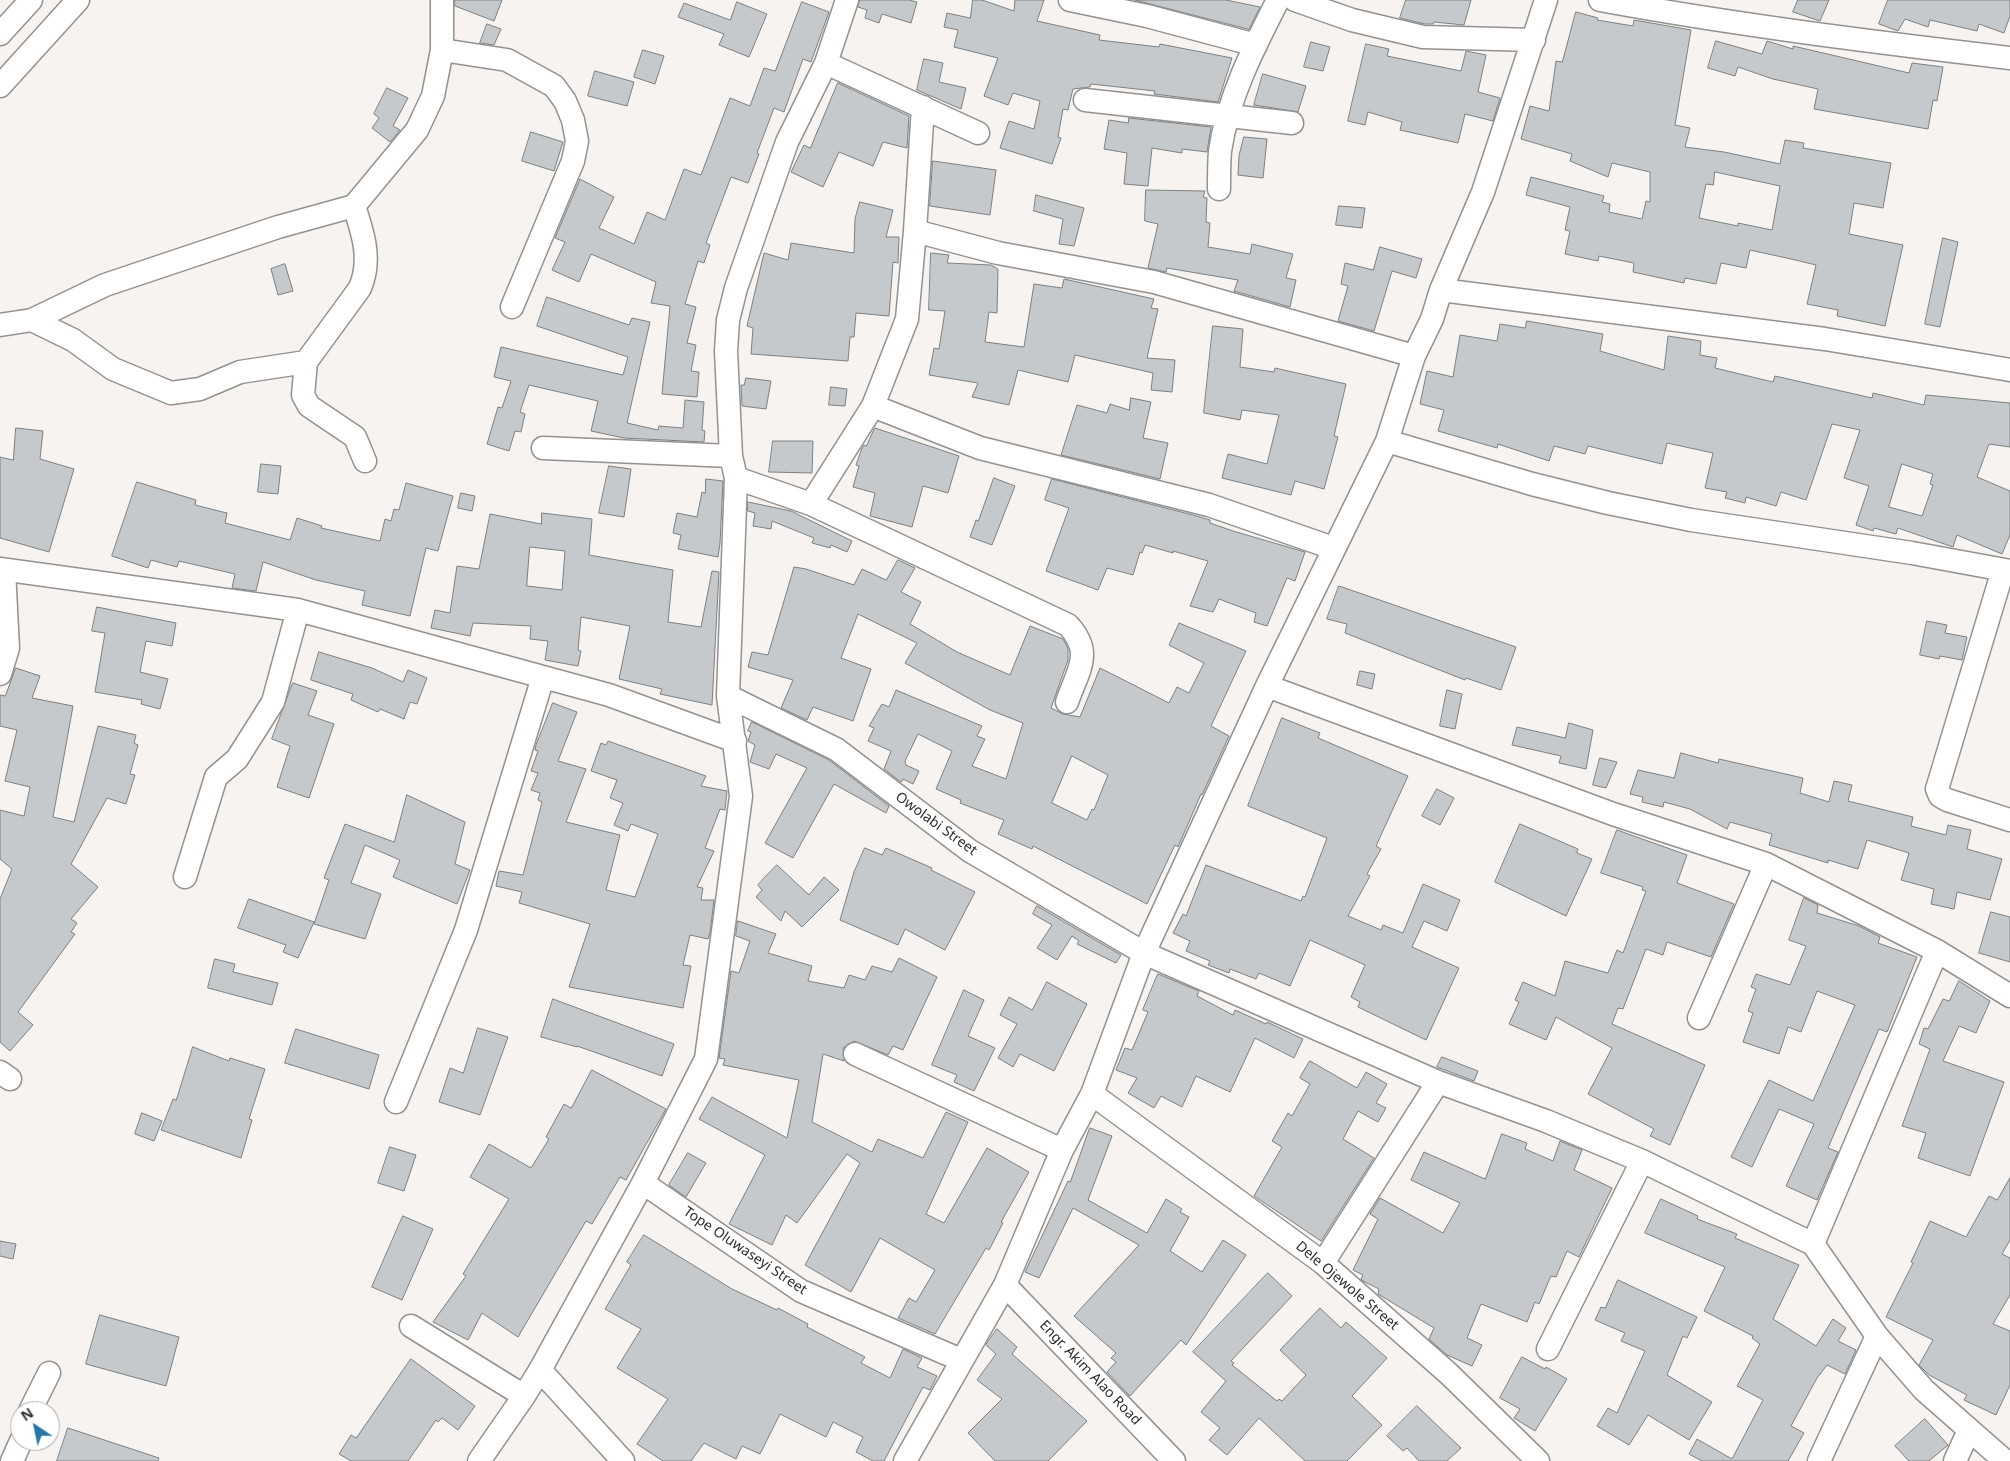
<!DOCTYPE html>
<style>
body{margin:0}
#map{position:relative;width:2010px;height:1461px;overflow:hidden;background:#f7f3f0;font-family:"Noto Sans",sans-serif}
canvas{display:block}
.north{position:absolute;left:10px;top:1401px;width:50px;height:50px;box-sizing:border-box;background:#fff;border:1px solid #acabab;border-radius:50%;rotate:326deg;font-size:14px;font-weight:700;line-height:20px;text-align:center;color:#2f2d2c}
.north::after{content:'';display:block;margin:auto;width:18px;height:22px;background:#2876a8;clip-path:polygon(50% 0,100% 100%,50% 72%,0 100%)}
</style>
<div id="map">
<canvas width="2010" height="1461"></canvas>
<div class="north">N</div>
</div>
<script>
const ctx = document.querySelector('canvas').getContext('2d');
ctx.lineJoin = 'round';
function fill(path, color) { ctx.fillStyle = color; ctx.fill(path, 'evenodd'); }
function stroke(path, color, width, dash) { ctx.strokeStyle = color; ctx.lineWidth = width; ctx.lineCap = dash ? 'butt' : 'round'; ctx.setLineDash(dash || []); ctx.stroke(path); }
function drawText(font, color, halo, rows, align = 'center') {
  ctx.font = font + ' "Noto Sans",sans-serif'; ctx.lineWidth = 4.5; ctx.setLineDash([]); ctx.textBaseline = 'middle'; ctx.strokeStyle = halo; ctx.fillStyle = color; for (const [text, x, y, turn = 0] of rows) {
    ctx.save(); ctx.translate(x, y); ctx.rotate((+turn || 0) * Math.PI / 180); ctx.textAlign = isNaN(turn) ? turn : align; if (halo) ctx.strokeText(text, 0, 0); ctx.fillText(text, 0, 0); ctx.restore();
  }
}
const building = new Path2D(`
 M455 0H502L494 21 455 6Z
 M860 0H909L917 2 911 23 882 14 879 23 865 18 867 10 858 7Z
 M973 0H982L1014 11 1015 0H1044L1037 21 1100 35 1099 40 1159 47 1160 44 1232 58 1218 102 1154 94 1155 91 1091 84 1090 87 1073 89 1068 110 1063 109 1058 137 1061 138 1052 164 1000 148 1009 121 1034 129 1040 101 1013 93 1008 105 984 96 998 58 954 47 958 30 944 27 947 13 970 18Z
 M1135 0H1226L1260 7 1249 29Z
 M1406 0H1471L1464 25 1434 22 1433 24H1425L1400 18Z
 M1798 0H1829L1820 21 1793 12Z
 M1888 0H2010V16L2004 33 1979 24 1977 31 1930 20 1928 27 1905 19 1898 31 1879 24Z
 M737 2 767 14 749 57 719 45 724 34 678 17 684 3 730 20Z
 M802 2 829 12 811 62 803 59 784 112 774 108 757 153 759 154 748 183 731 177 706 243 710 245 704 263 698 261 685 304 696 307 687 343 696 345 691 371 699 372 697 397 662 394 670 306 651 303 656 282 591 254 579 282 552 270 565 242 555 238 580 179 614 197 599 228 634 244 647 212 665 220 684 169 701 175 730 98 750 106 764 68 775 71Z
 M1576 12 1598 18 1597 20 1633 26 1634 20 1691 30 1675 125 1690 128 1685 147 1724 152 1780 164 1785 140 1804 143 1803 148 1891 163 1883 208 1854 203 1849 234 1903 245 1885 326 1837 316 1838 310 1807 304 1816 265 1791 259 1750 250 1746 268 1721 263 1716 284 1685 278 1684 283 1633 272 1634 263 1599 256 1598 261 1565 254 1570 231 1565 230 1570 207 1526 195 1531 177 1604 196 1602 202 1610 204 1609 212 1642 219 1646 201 1650 202V172L1612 163 1608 177 1570 161 1572 154 1521 139 1530 106 1549 111 1556 61 1562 62ZM1715 172 1780 186 1772 230 1738 223V226L1699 218 1706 184 1713 185Z
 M487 24 501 29 494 45 480 43Z
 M1716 41 1762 54 1767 41 1793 49V46L1909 73 1912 63 1943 67 1937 101 1933 100 1928 129 1814 109 1818 89 1773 79 1738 67 1735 76 1708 68Z
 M1311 42 1330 47 1323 71 1304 67Z
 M1366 44 1389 49 1387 56 1461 71 1466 51 1486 55 1478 92 1500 98 1493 121 1465 114 1458 143 1400 130 1402 122 1368 112 1365 125 1348 121Z
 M643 50 664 56 655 84 634 77Z
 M924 59 943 63 939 82 966 88 961 109 917 90Z
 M595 71 634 82 627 106 588 96Z
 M1263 74 1306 86 1298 112 1254 105Z
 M838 83 909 116 907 148 883 142 873 166 839 152 823 187 791 172 804 145 810 148Z
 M387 88 408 98 393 126 400 130 390 142 372 128 379 118 374 114Z
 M1129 118 1211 127 1207 152 1182 149V153L1152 148 1148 186 1124 184 1127 153 1104 149 1109 120 1128 123Z
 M531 132 563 142 554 171 522 161Z
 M1244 137 1267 139 1263 178 1238 175 1239 156Z
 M933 161 996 170 990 215 930 206Z
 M1146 190 1205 191 1203 197 1207 198 1206 222 1210 223 1208 247 1250 254 1252 244 1293 254 1286 278 1296 280 1290 307 1234 291 1238 280 1167 268 1166 272 1148 268 1158 224 1145 221Z
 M1036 195 1084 208 1074 246 1059 244 1063 219 1034 211Z
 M860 202 893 210 886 237H899L898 263 893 262 889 316 856 313 854 337H850L848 361 751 354 753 328 747 326 764 253 788 260 791 243 854 253 855 219Z
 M1339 206 1365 208 1362 228 1336 225Z
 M1943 238 1958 242 1940 327 1925 324Z
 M1380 247 1422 259 1416 278 1392 271 1374 331 1338 321 1348 286 1341 284 1345 263 1373 270Z
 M931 253 949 255 947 263 991 265 998 269 997 313 989 312 985 342 1024 347 1034 284 1062 288 1064 279 1154 299 1151 308 1158 309 1147 358 1175 360 1172 392 1151 390 1153 373 1075 355 1068 382 1018 370 1009 405 972 397 978 383 929 375 934 348 939 349 945 311 929 310Z
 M285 264 293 291 278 295 271 269Z
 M547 297 629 325 632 318 650 322 627 423 658 430 659 426 683 428 685 400 704 402 702 430 705 431 704 442 624 438 591 431 598 401 529 385 520 412 525 414 521 432 515 431 509 451 487 444 498 407 502 408 511 381 494 377 501 347 623 375 628 357 537 326Z
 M1527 321 1603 334 1600 351 1664 370 1668 336 1701 341 1700 355 1717 358 1715 368 1773 382 1775 376 1872 398 1873 393 1924 405 1926 395 2010 403V447L1989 444 1977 477 2010 491V535L2002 554 1957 535 1953 547 1898 528 1896 534 1874 528 1873 531 1856 525 1869 486 1844 478 1860 430 1832 424 1806 500 1781 492 1776 506 1746 497 1745 503 1725 498 1727 492 1705 488 1713 453 1667 443 1662 464 1588 446 1585 454 1554 446 1549 461 1498 444 1497 448 1438 431 1444 410 1420 404 1427 371 1453 377 1460 335 1497 341 1500 324 1525 328ZM1902 464 1933 474 1930 484 1933 485 1922 516 1889 507Z
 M1213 326 1243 329 1240 367 1274 372 1275 368 1346 384 1334 436 1338 437 1324 489 1295 481 1291 495 1222 478 1228 454 1267 464 1279 415 1242 410 1240 420 1204 413Z
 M746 378 771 381 766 409 742 406 741 385H744Z
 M831 387 847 389 845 406 829 405Z
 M1131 398 1151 402 1143 438 1168 443 1160 479 1061 455 1077 405 1107 413 1110 404 1129 410Z
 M16 428 43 431 40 459 74 469 49 552 0 538V457L13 460Z
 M875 428 959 456 948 493 923 486 912 527 870 516 875 493 853 487 859 466 856 465 862 448 864 445 866 446Z
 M773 441H813L812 473 769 472Z
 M261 464 281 466 278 494 258 492Z
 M609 466 631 469 624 517 599 513Z
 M994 478 1015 486 992 545 970 537 976 520 978 521Z
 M706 479 723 481 720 543 718 557 678 549 681 535 673 533 677 513 697 517 702 492 705 493Z
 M1052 479 1193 515 1210 520V523L1233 531 1305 552 1295 581 1287 578 1267 626 1254 622 1256 613 1219 599 1213 612 1190 606 1208 561 1173 551V553L1145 545 1142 553 1140 552 1133 575 1107 568 1098 590 1046 571 1069 508 1045 500Z
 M137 482 196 500 195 505 227 513 225 523 290 540 297 518 322 526 321 528 380 541 385 519 391 521 394 509 399 510 406 483 453 496 438 551 426 548 410 616 362 605 365 591 316 580 263 562 256 591 232 588 235 574 179 561 177 567 151 560 148 568 112 556Z
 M461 493 475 496 472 511 458 508Z
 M748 502 791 511 852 541 847 552 831 545 830 548 812 543 814 538 772 521 771 529 753 526 755 513 748 511Z
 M542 513 592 519 589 555 673 570 668 622 701 627 712 571 719 572 712 705 660 694 662 689 619 679 630 626 581 617 578 650 581 651 578 666 545 660 548 641 530 639 531 626 473 623 470 636 431 628 435 610 450 613 457 566 479 569 490 514 541 524ZM530 547 565 551 562 590 527 586Z
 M898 560 915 568 901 592 921 602 910 624 957 652 1010 675 1030 626 1063 639 1068 648V660L1051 708 1063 714 1080 717 1100 668 1169 703 1177 687 1189 693 1204 663 1169 645 1179 623 1246 651 1211 726 1229 736 1202 795 1201 794 1178 847 1175 845 1147 904 1033 846 1032 849 998 834 1004 820 960 803 961 800 936 789 952 751 918 734 905 761 906 765 919 771 913 784 903 779 901 782 884 769 891 751 868 741 874 728 869 726 882 704 889 707 896 690 982 726 977 736 985 739 972 766 1006 779 1023 723 990 710 905 663 917 643 858 614 841 658 871 669 853 721 813 707 807 720 781 708 793 680 748 667 752 652 768 655 794 567 806 569 854 585 862 569 886 580ZM1072 756 1108 775 1094 810 1092 809 1087 820 1052 803Z
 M1339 586 1516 647 1501 690 1466 678 1465 680 1345 633 1347 624 1327 619Z
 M97 607 176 623 172 646 146 641 140 672 168 679 160 709 141 704 142 700 95 692 105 633 92 631Z
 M1927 621 1947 625 1945 633 1967 637 1962 660 1940 656 1939 659 1920 655Z
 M319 652 372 668 403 682 408 670 427 678 417 704 410 702 404 719 380 709 378 712 351 700 353 694 311 680Z
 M16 668 40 676 32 698 73 706 53 817 74 822 98 726 136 735 134 743 138 745 130 774 135 775 126 804 107 798 71 864 98 887 71 919 77 923 71 932 75 934 18 1012 33 1025 10 1051 0 1042V899L12 869 0 859V810L24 816 30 787 5 781 17 730 0 726V695L5 696Z
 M1360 671 1375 674 1372 689 1357 685Z
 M293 683 317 691 308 715 334 724 309 798 277 787 290 746 272 739Z
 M1447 690 1462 694 1455 729 1440 726Z
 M553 703 577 712 558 761 586 769 566 822 620 835 606 890 635 897 658 834 631 824 628 831 614 825 623 803 610 798 617 780 591 771 601 743 606 745 608 741 706 776 701 786 727 791 725 810 720 809 705 848 714 851 697 887 703 888 701 900H714L710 933 708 939 690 935 683 965 691 966 683 1008 569 987 590 924 519 903 522 892 496 886 499 871 523 875 542 802 538 800 540 793 531 790 538 773 531 771 538 751 535 750 536 745Z
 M1282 718 1320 733 1318 738 1408 776 1376 846 1381 849 1367 874 1370 876 1348 916 1381 930 1383 925 1403 933 1423 884 1460 900 1447 931 1424 921 1412 947 1459 968 1426 1040 1358 1007 1360 1002 1351 997 1365 965 1310 940 1290 986 1259 973 1256 979 1230 969 1229 973 1208 965 1210 961 1186 951 1190 941 1173 933 1183 914 1186 916 1206 865 1301 901 1303 896 1305 897 1327 838 1248 806Z
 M752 722 829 760 889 806 886 813 834 784 793 858 765 843 807 768 776 754 769 769 750 762 755 745 748 741 751 732 748 731Z
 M1569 723 1593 730 1586 769 1559 763 1561 756 1512 745 1517 727 1565 738Z
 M1681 753 1718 763 1719 759 1803 778 1800 793 1829 802 1834 781 1852 785 1848 801 1913 817 1911 826 1946 835 1948 825 1971 830 1967 849 2002 859 1990 900 1957 892 1954 909 1931 904 1934 889 1901 880 1909 853 1867 840 1858 869 1828 860V863L1769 845 1772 834 1730 822 1727 829 1690 809 1664 802 1663 807 1642 802 1643 797 1630 794 1638 770 1674 778Z
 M1600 758 1617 762 1606 788 1593 785Z
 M1437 789 1454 798 1440 825 1422 816Z
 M407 795 465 822 455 864 470 870 457 904 393 877 400 860 365 845 351 883 381 894 365 939 314 924 329 880 324 878 345 824 394 842Z
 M1520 824 1578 849 1577 853 1592 859 1566 916 1495 882Z
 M1617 830 1687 855 1677 883 1734 904 1711 957 1667 942 1663 955 1646 949 1623 1009 1618 1008 1612 1024 1705 1065 1670 1145 1650 1136 1654 1129 1588 1094 1612 1048 1556 1017 1546 1040 1509 1024 1519 1002 1515 1000 1523 982 1555 996 1565 961 1608 973 1617 950 1623 953 1646 891 1642 890 1643 887 1601 873Z
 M865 848 882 855 886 848 932 868 931 870 975 892 945 950 905 929 898 945 840 920 854 872Z
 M777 865 809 895 824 877 839 890 802 927 785 911 781 921 756 897 762 890 758 885Z
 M1804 898 1818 905 1817 913 1859 926 1880 937 1878 943 1917 957 1887 1032 1879 1029 1828 1148 1838 1152 1817 1200 1786 1186 1814 1124 1779 1109 1752 1167 1731 1157 1769 1080 1813 1101 1855 1005 1817 991 1801 1032 1788 1027 1779 1054 1743 1042 1753 1013 1748 1011 1756 989 1751 987 1756 974 1790 985 1806 946 1789 940Z
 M249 899 314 922 298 958 283 952 286 945 238 928Z
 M1037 906 1121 955 1116 963 1077 944 1079 941 1072 936 1057 960 1037 948 1052 925 1033 914Z
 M1991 912 2010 917V962L1979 953Z
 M738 921 776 934 768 953 812 966 808 981 844 988 849 975 865 980 872 966 892 972 899 958 937 977 903 1050 893 1046 888 1055 854 1041 843 1048 844 1061 823 1054 812 1122 872 1152 878 1139 923 1158 946 1112 968 1122 926 1214 944 1223 987 1148 1029 1172 1001 1222 1003 1223 989 1250 986 1248 935 1334 898 1318 909 1298 916 1302 935 1270 880 1238 851 1292 805 1265 860 1163 847 1154 797 1223 786 1215 772 1245 729 1224 765 1155 699 1119 712 1097 787 1138 799 1080 723 1065 725 1059 719 1058 731 971 739 973 750 941 736 936Z
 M215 959 235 964 233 972 278 983 272 1005 208 988Z
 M1158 974 1199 991 1197 996 1233 1015 1235 1010 1266 1024 1267 1022 1303 1039 1294 1058 1255 1038 1230 1092 1196 1076 1182 1107 1161 1096 1154 1108 1128 1093 1137 1078 1116 1070 1125 1048 1132 1050 1148 1012 1143 1010Z
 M1959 981 1990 1001 1976 1033 1959 1026 1943 1061 2004 1082 1970 1176 1918 1158 1926 1133 1902 1126 1930 1049 1919 1044 1924 1028 1928 1029 1943 999 1949 1001Z
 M1047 982 1087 1004 1054 1071 1020 1054 1013 1067 998 1058 1017 1024 1000 1015 1009 997 1032 1010Z
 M964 990 984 1000 968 1036 995 1048 974 1091 954 1082 957 1075 932 1065Z
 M553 999 674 1044 662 1076 577 1046V1047L541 1037Z
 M478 1028 508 1037 480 1115 439 1102 450 1068 463 1073Z
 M296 1029 379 1055 369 1089 285 1063Z
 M193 1047 229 1061 230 1058 265 1069 249 1119 252 1120 241 1158 161 1130 173 1099 176 1100Z
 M1442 1057 1478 1071 1474 1081 1437 1067Z
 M1310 1061 1357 1088 1366 1072 1387 1084 1376 1103 1386 1108 1378 1122 1358 1111 1343 1139 1374 1158 1321 1241 1254 1196 1282 1147 1272 1141 1288 1113 1292 1116 1310 1084 1300 1078Z
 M592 1070 666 1109 626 1180 620 1177 592 1224 586 1221 518 1337 482 1313 468 1340 433 1322 466 1276 463 1274 509 1199 470 1177 489 1144 531 1168 549 1139 546 1137 564 1104 571 1108Z
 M142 1113 162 1121 154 1141 135 1134Z
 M1090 1128 1112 1136 1088 1200 1147 1233 1166 1199 1182 1209 1180 1212 1189 1217 1170 1251 1202 1272 1223 1240 1246 1255 1186 1345 1181 1340 1130 1396 1107 1372 1116 1362 1111 1358 1116 1353 1074 1316 1139 1245 1073 1208 1039 1278 1025 1272 1068 1181 1070 1182Z
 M1502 1134 1527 1143 1525 1149 1553 1161 1560 1141 1582 1150 1574 1170 1612 1188 1579 1257 1567 1251 1556 1277 1551 1276 1539 1304 1535 1302 1527 1322 1481 1304 1467 1338 1482 1345 1472 1366 1447 1355 1429 1339 1434 1328 1378 1294 1379 1289 1363 1281 1361 1279 1363 1275 1353 1270 1378 1219 1370 1214 1380 1198 1443 1233 1460 1203 1411 1180 1424 1152 1485 1179Z
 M390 1147 416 1155 404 1191 378 1183Z
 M688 1153 706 1163 686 1197 669 1185Z
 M2010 1178V1240L2002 1254 2010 1258V1295L1993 1324 2010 1331V1385L1996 1415 1964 1400 1967 1395 1929 1375 1919 1365 1933 1340 1886 1317 1913 1263 1911 1262 1930 1221 1966 1237 1989 1196 1997 1200Z
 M1661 1199 1698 1216 1697 1219 1737 1234 1735 1238 1799 1265 1773 1319 1816 1346 1833 1319 1846 1328 1838 1341 1856 1350 1845 1374 1827 1365 1817 1378 1791 1426 1804 1433 1788 1461H1702L1689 1454 1697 1439 1732 1459 1763 1400 1737 1386 1760 1344 1752 1338 1753 1336 1704 1311 1725 1267 1645 1233Z
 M403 1216 433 1229 402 1300 372 1287Z
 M644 1235 732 1289 777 1310 778 1308 808 1324 807 1327 865 1357 861 1363 890 1378 903 1349 922 1358 917 1367 937 1376 930 1390 923 1387 884 1461H873L856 1452 863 1437 833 1422 826 1437 780 1414 760 1454 742 1446 736 1459 704 1443 691 1461H663L637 1444 668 1399 617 1368 641 1329 605 1309 631 1265 627 1262Z
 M0 1241 16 1244 13 1259 0 1256Z
 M1268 1273 1292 1296 1231 1361 1234 1363 1232 1365 1277 1401 1279 1399 1282 1401 1306 1375 1280 1350 1320 1308 1341 1328 1346 1322 1387 1358 1352 1396 1382 1425 1347 1461H1305L1259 1418 1227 1455 1209 1440 1220 1428 1201 1412 1226 1381 1193 1352Z
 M1618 1280 1697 1317 1687 1338 1683 1336 1667 1375 1712 1402 1689 1440 1648 1415 1629 1445 1597 1426 1608 1408 1617 1413 1645 1351 1621 1341 1625 1333 1595 1320 1601 1307 1605 1308Z
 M100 1315 179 1337 166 1386 86 1364Z
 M997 1329 1017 1347 1012 1354 1087 1421 1048 1461H995L968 1433 1002 1399 977 1380 996 1354 986 1345Z
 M1522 1357 1545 1369 1546 1367 1567 1379 1535 1431 1514 1418 1520 1409 1500 1398Z
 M411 1359 475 1406 458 1430 442 1418 438 1422 436 1420 408 1461H351L339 1454 351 1435 356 1438Z
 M1417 1406 1461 1448 1447 1461H1419L1407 1448 1403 1451 1387 1436Z
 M1925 1419 1948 1445 1929 1461H1909L1895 1446Z
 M68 1428 159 1458 158 1461H57Z`);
fill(building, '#c5c9cb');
stroke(building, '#7c8082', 1);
const minor = new Path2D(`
 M1070 0 1147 16 1256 45
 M1295 0 1352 20 1423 37 1534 40
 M1600 0C1736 25 1873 42 2010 58
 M0 34 31 0
 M442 50 507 60 554 86 565 101 573 120 577 141 573 161 512 307
 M826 63 978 133
 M0 86 78 0
 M1085 100 1292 123
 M1219 189C1219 177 1219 163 1220 151 1228 97 1254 47 1278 0
 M915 231 998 253 1154 282 1414 356
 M1441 290 1825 339 2010 370
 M32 320 73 340 113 369 171 393 200 389 240 372 306 362 360 288C372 260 363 233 354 206
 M0 325 32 320 105 285 278 227 354 206 417 130 433 96 442 50V0
 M306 362 303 395 309 406 355 437 365 461
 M873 406 980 448 1209 505 1333 548
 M1387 441 1532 484 1608 503 1691 520 1912 553 2010 571
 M543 448 731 456
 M736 478 811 504 1068 625C1094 653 1078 670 1067 702
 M811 504 873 406 907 319 915 231 923 107
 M0 569 298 610 609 695 735 741
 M2003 570 1937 789 1940 796 1947 800 2010 820
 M0 674 8 648 4 570
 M1267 686 1613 814 1766 864 1937 951 2010 996
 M728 696 836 749 970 851 1144 953 1438 1082 1546 1121 1642 1161 1813 1244 1877 1336 1924 1390 2005 1461
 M185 877 216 777 237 759 273 702 298 610
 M1699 1018 1766 864
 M855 1054 1062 1150
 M0 1072 10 1079
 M1092 1094 1323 1263 1449 1374 1538 1461
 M396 1102 466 930 543 677
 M643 1183 801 1291 961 1360
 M1813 1244 1937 951
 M1323 1263 1438 1082
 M1005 1285 1174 1461
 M411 1326 524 1396
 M1548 1349 1642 1161
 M540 1370 623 1461
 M30 1411 49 1373
 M12 1461 21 1441
 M479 1461 524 1396 540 1370 643 1183 706 1059 741 796 728 696 736 478 731 456 726 351 728 320 736 288 787 142 826 63 847 0
 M905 1461 1005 1285 1062 1150 1092 1094 1144 953 1267 686 1387 441 1414 356 1432 319 1441 290 1483 192 1546 0
 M1819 1461 1877 1336
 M1955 1461 1969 1430`);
stroke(minor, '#95918f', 25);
stroke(minor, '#fff', 22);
drawText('14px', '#2f2d2c', '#fff', [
 ["Owolabi Street",936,824,36],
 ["Tope Oluwaseyi Street",745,1251,34],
 ["Dele Ojewole Street",1347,1286,40],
 ["Engr. Akim Alao Road",1090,1373,46]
]);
</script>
